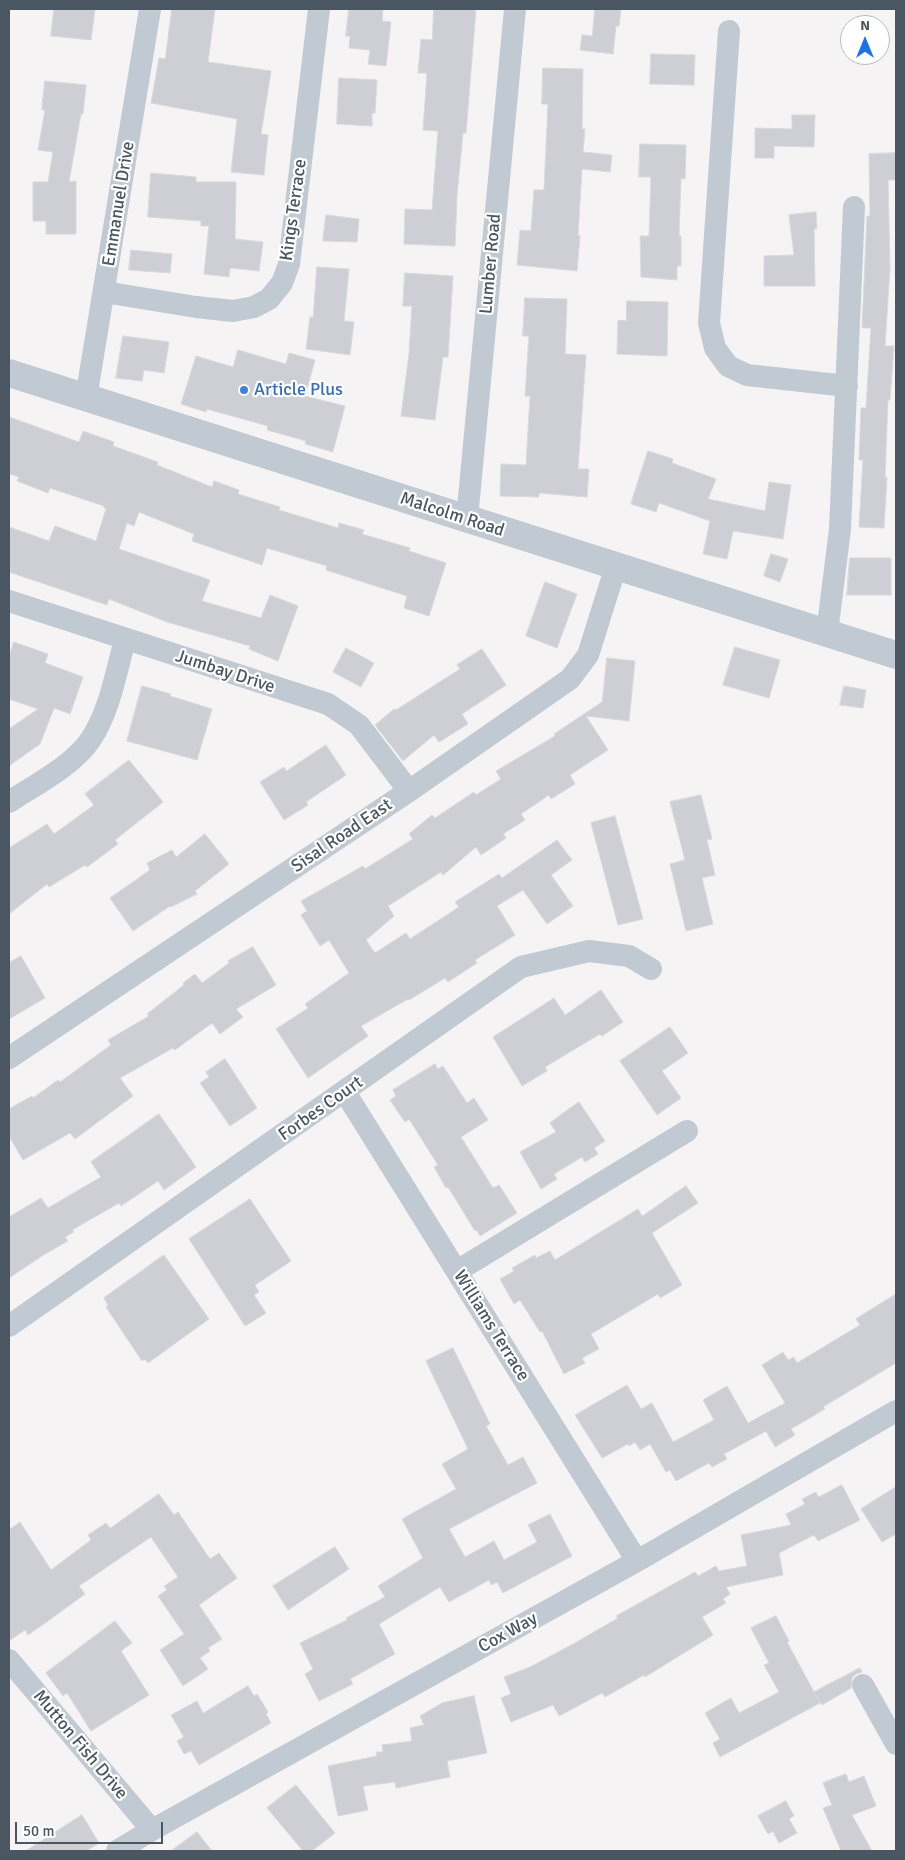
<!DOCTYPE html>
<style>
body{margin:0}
#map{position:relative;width:905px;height:1860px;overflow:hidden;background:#f5f3f3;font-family:Signika,sans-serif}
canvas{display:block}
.frame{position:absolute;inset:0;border:10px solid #4a5661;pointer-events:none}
.north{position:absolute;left:840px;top:15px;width:50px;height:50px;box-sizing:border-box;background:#fff;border:1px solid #b7bbc0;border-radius:50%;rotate:0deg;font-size:14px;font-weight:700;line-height:20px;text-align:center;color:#4a5661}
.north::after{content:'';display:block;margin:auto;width:18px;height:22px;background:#1a73e8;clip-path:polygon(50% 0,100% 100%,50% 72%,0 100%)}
.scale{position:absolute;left:15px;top:1822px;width:148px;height:22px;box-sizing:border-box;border:2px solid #4a5661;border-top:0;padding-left:6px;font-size:15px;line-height:18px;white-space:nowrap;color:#4a5661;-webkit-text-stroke:4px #fff;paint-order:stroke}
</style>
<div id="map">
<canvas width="905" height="1860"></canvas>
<div class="frame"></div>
<div class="north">N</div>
<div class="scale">50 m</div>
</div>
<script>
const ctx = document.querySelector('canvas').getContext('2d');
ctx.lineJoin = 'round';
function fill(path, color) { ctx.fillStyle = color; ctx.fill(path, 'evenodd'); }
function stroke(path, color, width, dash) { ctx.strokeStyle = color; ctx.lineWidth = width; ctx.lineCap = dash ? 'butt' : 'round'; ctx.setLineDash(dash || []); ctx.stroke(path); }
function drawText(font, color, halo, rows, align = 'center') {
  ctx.font = font + ' Signika,sans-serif'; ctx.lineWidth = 4.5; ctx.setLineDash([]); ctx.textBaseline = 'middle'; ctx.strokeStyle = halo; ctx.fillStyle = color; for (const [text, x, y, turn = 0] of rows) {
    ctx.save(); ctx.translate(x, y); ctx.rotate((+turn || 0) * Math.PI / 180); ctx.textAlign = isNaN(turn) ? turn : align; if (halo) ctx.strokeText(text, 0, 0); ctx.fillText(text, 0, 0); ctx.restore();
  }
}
const building = new Path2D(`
 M54 9H95L91 40 51 36Z
 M172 9H215L208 62 271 71 261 134 268 135 264 175 231 172 237 119 151 103 159 58 165 59Z
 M349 9H383L382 21 391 22 386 66 368 64 370 50 349 48 350 36H346Z
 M434 9H476L466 133H463L457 195 455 246 404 244 405 209 432 210 438 131 423 130 427 73H418L421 39 432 40Z
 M595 9H621L619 26H616L613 54 580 50 582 35 592 36Z
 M651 54 695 55 694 85 650 84Z
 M543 68 583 69 582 129H585L583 152 612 155 610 172 582 169 578 235 580 236 577 271 517 265 520 230 531 231 534 190H544L548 104H542Z
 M339 78 377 80 375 113H372V126L337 124Z
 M45 81 86 85 83 114H81L69 182 76 181V234H46V221H33V182H48L53 152 38 150 45 110H42Z
 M792 115H815L814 147 774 146V158H755V128L792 129Z
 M640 144 686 145 685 179 681 178 679 236H681V266H677V280L641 277 640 236H649L651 177H639Z
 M896 153V180H888L890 268 885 346H894L890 400H888L885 477H887L884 528 859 527 863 460H859L861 408H866L871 328H862L867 216H870L869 154Z
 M151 173 196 177V182H236L235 239 263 242 259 271 230 268 229 277 204 274 209 226H201V221L148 217Z
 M816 212 817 228 814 229 815 286H764V256L794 255 789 215Z
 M326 215 359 219 357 242 323 241Z
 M131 250 172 254 170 273 129 270Z
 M317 267 349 269 344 321 354 322 350 355 306 349 310 317H313Z
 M405 273 453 276 448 357H443L435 420 401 416 409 354 412 306H403Z
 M525 298 567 299 565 354 586 355 578 469H589L587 497 539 493V497L500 496 501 464 526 465 530 396H525L529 336H523Z
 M627 301 668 302 667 356 617 354 618 320 626 321Z
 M123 336 169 342 164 373 144 370 142 381 116 378Z
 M238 350 286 364 289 353 315 360 305 396 345 406 333 452 305 444 306 441 267 430 268 426 207 409 206 412 181 404 196 356 233 367Z
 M9 417 79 442 83 431 114 442 113 446 158 462 157 465 212 487 214 481 239 490 238 494 280 507 279 510 338 528 339 523 364 530 362 534 410 548 409 551 446 563 429 616 404 608 407 596 326 570 327 566 267 548 262 565 192 541 194 534 139 512 134 526 127 523 119 549 210 580 202 601 261 618 270 595 298 606 278 661 249 649 250 646 167 622 109 599 107 605 9 572V527L49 541 55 526 96 541 106 509 104 508V506L50 488 48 493 17 481 19 477 9 474Z
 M648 451 673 459 672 463 716 479 708 499 765 511 769 482 791 485 783 539 733 531 727 559 703 554 710 521 659 503 656 512 631 504Z
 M771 554 788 559 780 582 764 576Z
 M850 558H891V595H847Z
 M545 582 577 594 557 648 526 636Z
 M14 642 48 654 45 663 83 677 70 714 54 708 40 744 9 766V729L38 709 9 699V657Z
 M735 647 780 660 769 698 723 685Z
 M346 648 374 663 361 687 333 672Z
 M482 649 506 685 462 714 468 724 439 742 434 735 403 761 375 725 394 709 396 710 460 669 457 665Z
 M607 658 635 661 629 721 586 716 608 750 570 775 575 784 551 799 549 795 521 814 525 820 503 834 506 838 481 855 476 847 443 875 441 872 388 906 394 916 366 940 375 953 406 933 410 939 459 907 455 902 499 874 502 878 557 840 572 860 551 875 573 906 547 924 523 890 497 906 515 935 475 960 477 963 448 982 445 978 409 1000 408 999 361 1026 368 1036 308 1078 276 1029 308 1008 305 1004 349 973 329 940 320 946 301 915 307 911 301 901 363 866 365 869 413 839 409 834 432 815 435 818 474 792 476 795 501 779 496 771 555 736 554 734 602 702Z
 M142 686 171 694 170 696 212 709 197 760 127 741Z
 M844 686 866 690 863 708 840 705Z
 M326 745 346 775 306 802 308 805 284 820 260 782 284 767 286 771Z
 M129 760 163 802 115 840 118 844 87 867 85 865 49 887 47 884 9 914V848L47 824 54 834 94 805 85 794Z
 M701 795 712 839 707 840 715 875 702 878 713 924 686 931 670 864 685 860 670 802Z
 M615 816 643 919 618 925 591 823Z
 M205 834 229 864 195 891 197 894 171 907 170 906 133 931 110 898 150 870 147 863 172 850 176 857Z
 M253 947 276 985 236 1009 243 1017 220 1034 212 1023 175 1050 173 1048 120 1078 133 1096 75 1139 70 1133 23 1160 9 1136V1109L32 1096 33 1098 58 1080 60 1082 111 1045 108 1040 149 1016 147 1014 184 985 183 983 195 974 202 983 229 963 228 961Z
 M21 956 45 998 9 1019V963Z
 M601 990 623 1022 602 1036 600 1034 545 1067 547 1071 522 1086 493 1037 554 998 565 1015Z
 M670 1027 688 1053 662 1071 681 1098 657 1115 620 1061Z
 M225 1059 257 1108 230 1126 200 1083 209 1077 206 1072Z
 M435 1064 438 1069 443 1066 467 1103 474 1098 488 1120 461 1137 493 1188 499 1185 517 1213 480 1236 477 1230 475 1231 448 1187 446 1188 434 1167 438 1165 409 1119 405 1122 390 1100 396 1096 393 1090Z
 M579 1102 605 1141 594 1148 598 1154 585 1162 582 1157 554 1174 557 1179 541 1189 520 1152 556 1132 550 1123Z
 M159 1114 196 1167 164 1190 158 1181 121 1206 119 1203 72 1230 74 1232 65 1237 68 1241 45 1254 9 1278V1217L41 1198 48 1208 101 1177 91 1162Z
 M686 1186 698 1203 652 1233 682 1285 660 1298 658 1294 591 1334 599 1349 582 1358 585 1363 564 1374 542 1331 540 1332 520 1300 514 1304 500 1279 514 1271 512 1268 535 1255 536 1258 550 1251 555 1260 638 1209 642 1216Z
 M250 1199 291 1261 255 1285 259 1292 254 1295 266 1313 245 1326 189 1239Z
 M164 1255 209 1319 148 1363 145 1359 142 1361 106 1307 108 1305 104 1298Z
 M896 1294V1363L823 1407 825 1409 791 1429 795 1435 775 1447 766 1431 724 1454 727 1459 712 1467 709 1463 676 1481 670 1470 666 1472 650 1444 640 1450 635 1442 629 1446 628 1444 602 1458 575 1415 627 1385 641 1409 652 1403 673 1442 714 1420 703 1400 727 1386 748 1423 785 1403 762 1365 783 1352 788 1360 794 1357 797 1363 860 1325 856 1319Z
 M453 1348 490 1424 486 1426 508 1465 523 1457 537 1483 449 1529 465 1557 494 1541 504 1560 537 1542 528 1525 550 1514 572 1556 503 1593 497 1582 491 1585 489 1580 449 1602 440 1587 379 1624 395 1654 350 1679 353 1684 319 1701 305 1674 313 1669 300 1643 347 1620 346 1618 385 1597 378 1586 423 1558 402 1519 456 1489 442 1464 468 1449 426 1361Z
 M842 1485 860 1520 818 1541 814 1535 779 1553 783 1575 726 1587 730 1594 723 1599 726 1603 702 1617 713 1635 645 1677 644 1675 605 1697 602 1693 559 1716 553 1705 511 1722 501 1698 511 1694 504 1677 530 1667 575 1643 618 1618 616 1616 695 1572 698 1576 716 1566 719 1571 747 1566 741 1535 791 1525 786 1514 805 1504 802 1499 816 1492 818 1497Z
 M896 1487V1534L882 1542 861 1509Z
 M159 1494 174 1515 178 1512 210 1559 219 1553 237 1578 199 1605 222 1639 208 1648 210 1651 200 1658 208 1669 183 1686 160 1650 184 1634 158 1596 167 1590 164 1586 178 1577 151 1537 79 1586 85 1594 48 1621 28 1635 25 1630 9 1641V1530L20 1522 51 1570 91 1540 88 1535 106 1523 110 1528Z
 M335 1547 349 1569 288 1610 273 1586Z
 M776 1616 789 1641 787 1642 820 1703 720 1757 713 1743 720 1739 705 1713 731 1698 739 1713 779 1692 764 1665 769 1663 751 1628Z
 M115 1621 132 1643 121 1651 149 1695 91 1731 67 1693 63 1696 46 1673Z
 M860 1668 862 1672 856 1674 852 1678 851 1688 822 1705 814 1692Z
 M248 1686 254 1696 257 1694 268 1712 266 1714 271 1723 199 1765 191 1751 184 1754 177 1741 184 1737 171 1715 197 1701 203 1713Z
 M474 1696 487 1753 447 1761 450 1777 396 1788 395 1782 363 1786 368 1810 338 1816 328 1766 377 1756 376 1752H383L382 1745 412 1741 410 1728 424 1725 420 1716 442 1703Z
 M846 1774 849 1782 864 1776 876 1806 852 1815 872 1851H841L823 1808 832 1805 823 1783Z
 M296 1785 335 1833 312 1851H303L267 1808Z
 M786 1801 794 1816 789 1819 797 1833 779 1843 773 1831 768 1834 758 1816Z
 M82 1815 99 1843 86 1851H26Z
 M197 1832 212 1851H171Z`);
fill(building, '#cdcfd5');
stroke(building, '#d7d9de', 1);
stroke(new Path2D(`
 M729 31 709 323 715 348 728 366 747 375 847 386
 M104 292 196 307 233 311 254 307 269 299 282 283 289 264 319 9
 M86 398 150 9
 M467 519 515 9
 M9 601 328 704 359 725 409 791
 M827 633 840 529 854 207
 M9 802C35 785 74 765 91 739 110 710 116 672 125 640
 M9 1058 409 791 570 679 588 655 616 566
 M345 1092 637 1561
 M457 1271 687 1131
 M9 1326 521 967 589 951 629 956 651 969
 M9 1660 152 1830
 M863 1685 896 1744
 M117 1851 152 1830 637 1561 896 1411`), '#c1cad2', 22);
stroke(new Path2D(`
 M9 373 896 655`), '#c1cad2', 28);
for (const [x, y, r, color] of [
 [244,390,5,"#3f7fe0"]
]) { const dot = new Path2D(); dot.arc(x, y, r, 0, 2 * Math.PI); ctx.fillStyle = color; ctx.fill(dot); stroke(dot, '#fff', 2); }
drawText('18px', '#4a5661', '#fff', [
 ["Emmanuel Drive",119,204,-81],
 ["Kings Terrace",294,210,-82],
 ["Lumber Road",491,264,-85],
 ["Malcolm Road",452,515,18],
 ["Jumbay Drive",225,672,18],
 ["Sisal Road East",342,836,-34],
 ["Forbes Court",321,1109,-35],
 ["Williams Terrace",491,1326,58],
 ["Cox Way",508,1633,-29],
 ["Mutton Fish Drive",80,1745,50]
]);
drawText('18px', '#366cbe', '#fff', [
 ["Article Plus",254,390]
], 'left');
</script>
